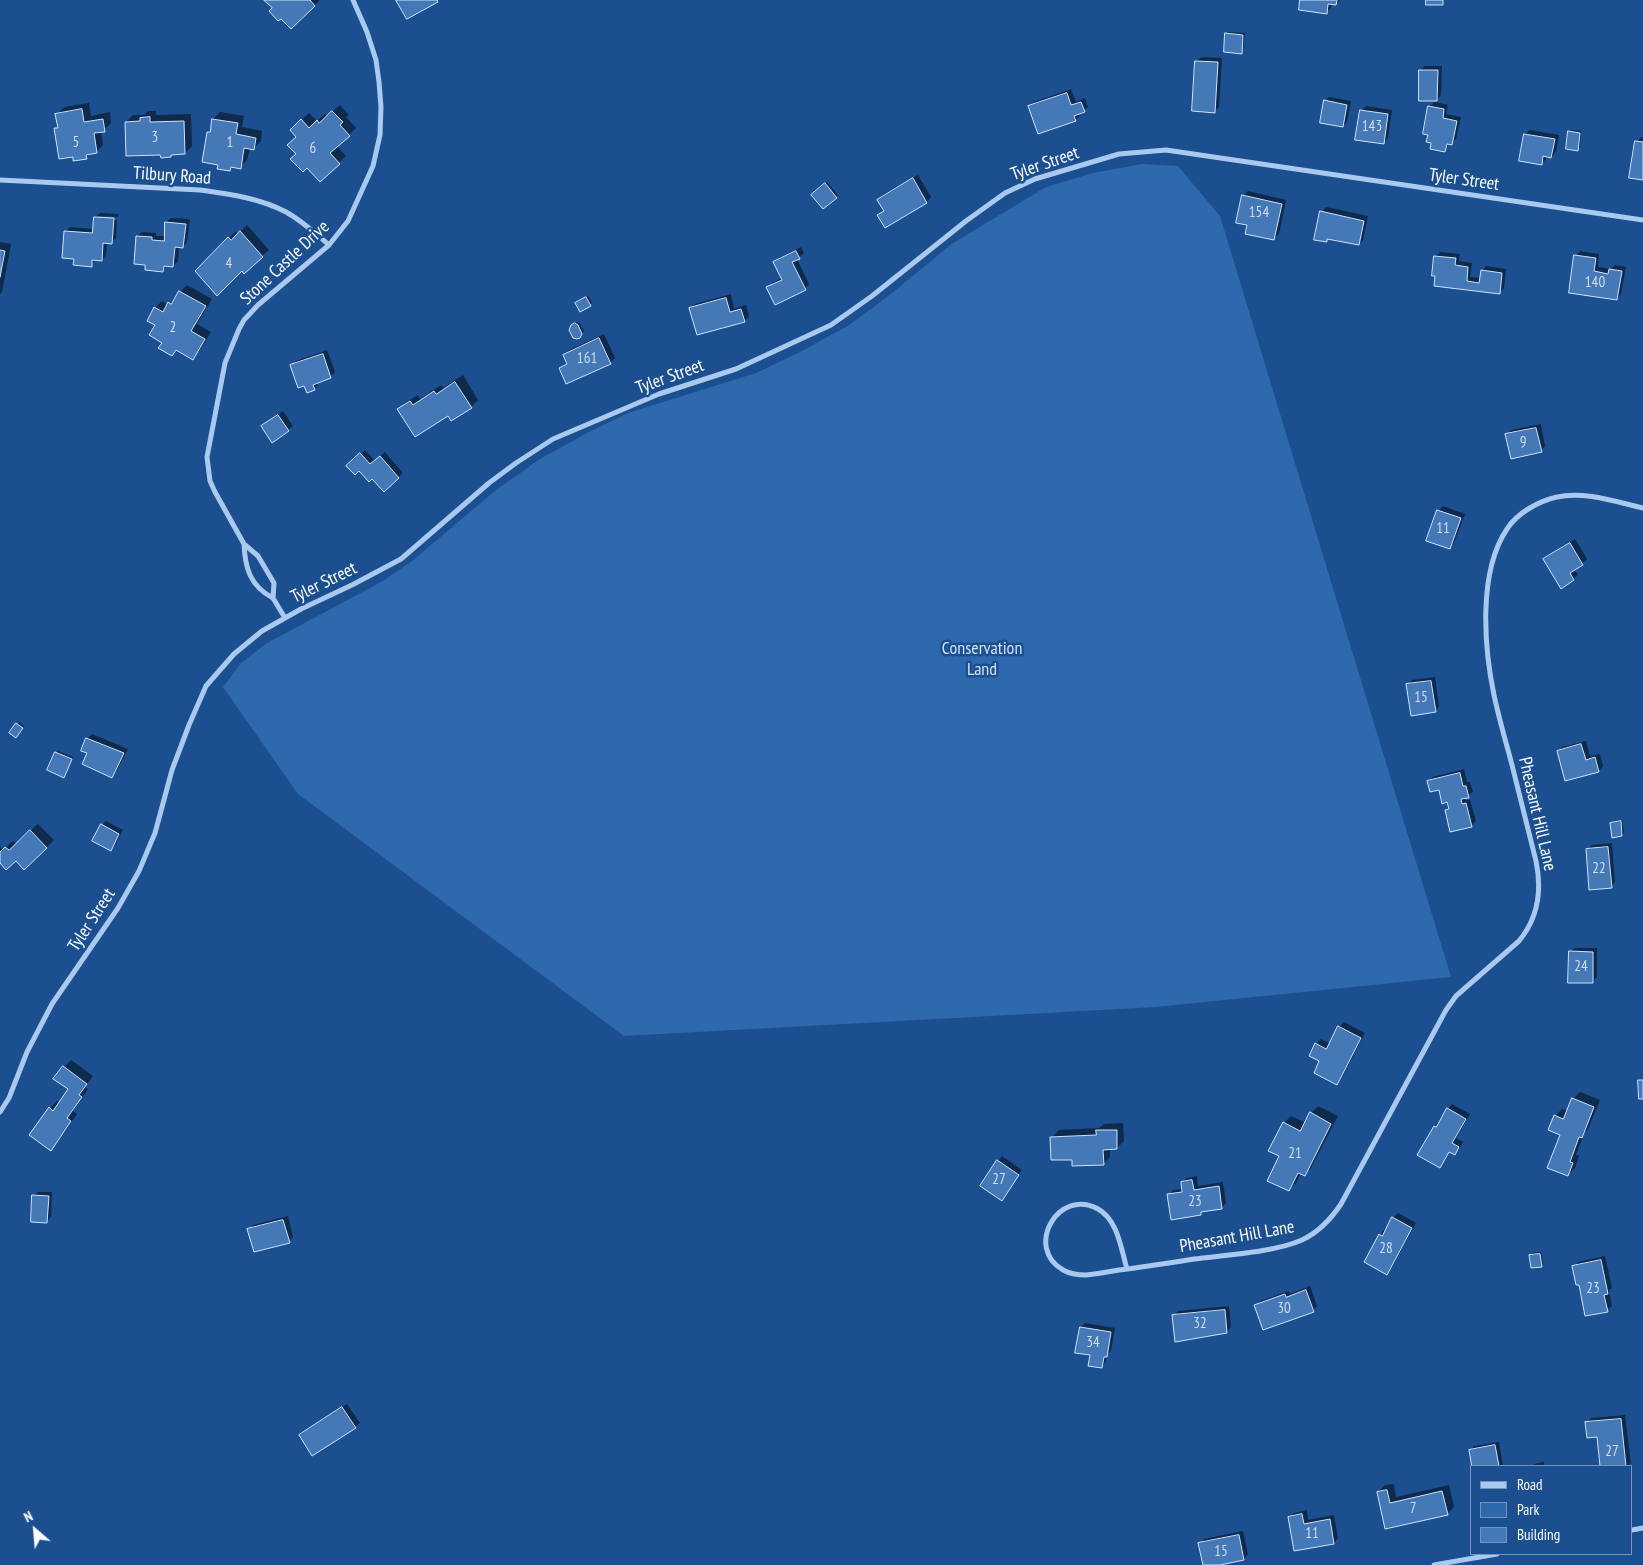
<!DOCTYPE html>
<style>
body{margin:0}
#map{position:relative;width:1643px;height:1565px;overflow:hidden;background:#1b4f8f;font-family:"PT Sans Narrow",sans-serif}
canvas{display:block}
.legend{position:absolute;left:1470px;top:1465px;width:162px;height:90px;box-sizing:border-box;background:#1b4f8f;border:1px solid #7695bc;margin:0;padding:6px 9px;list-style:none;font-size:15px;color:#fff}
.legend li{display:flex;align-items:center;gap:10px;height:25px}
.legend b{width:25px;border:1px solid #7695bc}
.north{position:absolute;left:10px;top:1505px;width:50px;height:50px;-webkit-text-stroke:4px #1b4f8f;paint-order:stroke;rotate:333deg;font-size:14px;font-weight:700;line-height:20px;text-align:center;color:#fff}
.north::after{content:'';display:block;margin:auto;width:18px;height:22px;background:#fff;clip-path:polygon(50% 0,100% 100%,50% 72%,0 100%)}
</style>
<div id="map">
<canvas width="1643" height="1565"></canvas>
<ul class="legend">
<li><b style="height:6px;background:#a9c9ee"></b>Road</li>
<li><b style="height:14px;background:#2e69ad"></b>Park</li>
<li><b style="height:14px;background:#4478b7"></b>Building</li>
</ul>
<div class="north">N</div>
</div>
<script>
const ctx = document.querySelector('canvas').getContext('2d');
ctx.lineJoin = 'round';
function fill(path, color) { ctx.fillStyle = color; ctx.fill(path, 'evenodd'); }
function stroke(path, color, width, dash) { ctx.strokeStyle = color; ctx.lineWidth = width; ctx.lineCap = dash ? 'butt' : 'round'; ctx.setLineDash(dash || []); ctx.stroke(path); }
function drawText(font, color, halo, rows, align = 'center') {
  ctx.font = font + ' "PT Sans Narrow",sans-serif'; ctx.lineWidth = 5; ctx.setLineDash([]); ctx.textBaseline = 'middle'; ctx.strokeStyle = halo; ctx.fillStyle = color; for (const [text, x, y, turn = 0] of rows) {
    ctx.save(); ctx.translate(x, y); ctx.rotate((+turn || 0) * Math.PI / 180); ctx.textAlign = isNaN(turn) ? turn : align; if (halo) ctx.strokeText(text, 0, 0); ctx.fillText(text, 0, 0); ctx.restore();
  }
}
fill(new Path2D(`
 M1142 164 1178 166 1220 216 1451 977 1156 1007 624 1036 298 794 223 687 241 663 267 643 383 581 412 561 496 490 540 459 587 433 628 413 756 373 804 350 849 325 887 297 953 243 1046 187 1093 173Z`), '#2e69ad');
fill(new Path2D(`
 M266 0H320L291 28Z
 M1302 0H1340L1336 4 1332 3 1331 8 1326 13Z
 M1228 32 1245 33 1243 51 1241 53 1226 34Z
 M1201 57 1222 58 1219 107 1214 112 1196 62Z
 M1425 66H1442L1441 95 1437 100 1420 70Z
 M1071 89 1076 102 1085 98 1088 107 1079 113 1080 116 1075 120 1030 106 1034 102Z
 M1329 97 1351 101 1347 122 1343 126 1325 101Z
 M1434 102 1448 105 1446 114 1461 117 1456 139 1450 143 1445 150 1430 106Z
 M89 103 91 116 110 112 111 123 104 130 101 131 103 145 96 152 91 153 87 157 74 156 55 129 59 126 57 114 64 107Z
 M340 105 349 115 346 117 356 128 337 146 346 156 320 180 297 154V137L291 130 309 113 317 121 325 114 327 116Z
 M1366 106 1392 110 1388 138 1383 143 1361 111Z
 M148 111H156V115L191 114 192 146 185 153H174L171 156 126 122 133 115H144Z
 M220 112 244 116 242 127 262 131 261 141 253 149 250 148 247 160 240 167 233 166 229 170 219 164 208 133 212 129 213 119Z
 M1530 130 1559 135 1556 152 1551 157 1546 156V159L1541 164 1525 134Z
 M1571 130 1581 131 1580 147 1578 149 1569 132Z
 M1641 137 1643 138V179L1637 142Z
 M918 175 931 197 927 202 885 226 878 215 885 209 879 200 883 195Z
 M827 182 838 195 823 208 813 195Z
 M1248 191 1286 200 1279 234 1274 238 1248 224 1243 196Z
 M1326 207 1368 216 1363 240 1359 244 1329 238 1326 241 1322 212Z
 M100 213 118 214V217L97 216V218L117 220 116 238 111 242H107L106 255 102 260 96 259 91 265 75 258 66 232 70 227 94 229 95 217Z
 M171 218 190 219 187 242 183 247 179 246 178 261 173 266 168 265 163 270 137 236 142 232 156 233V236H165L166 222Z
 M247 225 269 250 262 256 242 269 197 271 236 231 238 234Z
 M0 242 11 244 2 292 0 294Z
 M801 247 804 253 797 259 809 284 805 289 768 288 772 283 782 278 775 262 779 258Z
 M1580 251 1599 254 1598 267 1611 269 1615 265 1626 267 1621 294 1617 299 1576 256Z
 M1440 252 1460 254 1459 261 1472 263 1470 277 1481 278 1482 271 1486 266 1506 269 1504 288 1499 293 1435 285 1436 256Z
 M187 285 212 299 197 324 211 332 199 351 192 358 177 350 172 355 163 342 156 325 155 308 162 301 168 305Z
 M731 294 734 309 746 305 749 317 744 321 691 309 695 304Z
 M588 296 592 303 580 311 578 301Z
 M577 322 580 324 584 331 581 335 572 325Z
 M604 334 615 358 610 363 567 382 561 368 568 362 564 355 569 350Z
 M327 350 335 372 331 376 317 382 318 385 314 389 305 384 292 366 296 361Z
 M463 375 478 400 471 407 452 419 448 414 399 409 406 402 418 395 420 399 441 385 443 388Z
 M283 411 293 426 273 441 262 426Z
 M1541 424 1545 446 1541 451 1507 434 1511 430Z
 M365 450 375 461 385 452 403 473 384 490 373 477 352 461Z
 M1443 506 1465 514 1454 543 1450 547 1438 511Z
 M1575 539 1587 559 1574 569 1578 575 1573 579 1544 559Z
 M1435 677 1439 706 1435 711 1408 685 1412 680Z
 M19 722 24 726 18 735 17 724Z
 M92 734 128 749 116 772 111 776 88 752 87 739Z
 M1586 741 1590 756 1600 754 1603 766 1599 771 1558 751 1562 747Z
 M58 751 73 757 64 776 56 753Z
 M1464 769 1467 782H1470L1473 792 1466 797V800H1470L1476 821 1471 826 1446 811 1450 807 1448 801 1440 788 1429 781 1433 777Z
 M1622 820 1624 833 1622 835 1612 823 1614 821Z
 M106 821 123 830 115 845 110 850 102 825Z
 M38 824 54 840 47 847 24 868 16 859 0 861V847L3 850 13 841 16 844Z
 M1612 843 1615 882 1611 887 1587 850 1592 845Z
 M1575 948H1597V977L1592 982 1570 952Z
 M1344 1022 1365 1033 1341 1079 1337 1083 1321 1061 1316 1044 1321 1039 1330 1044 1339 1027Z
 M71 1060 93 1076 85 1087 88 1089 73 1111 77 1114 57 1142 50 1149V1108L57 1101 60 1103 70 1089 64 1067Z
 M1580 1092 1600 1100 1588 1129 1584 1134 1576 1155 1579 1156 1575 1168 1568 1175 1562 1134 1555 1116 1562 1109 1568 1111 1573 1099Z
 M1452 1104 1470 1114 1456 1138 1463 1142 1459 1149 1455 1153 1450 1151 1440 1166 1435 1126Z
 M1318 1106 1338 1116 1311 1168 1304 1175 1301 1173 1296 1183 1288 1190 1281 1156 1284 1123 1291 1116 1306 1123 1311 1113Z
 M1123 1123 1124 1141 1117 1148H1110V1157L1103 1164 1073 1158 1052 1137 1059 1130 1099 1128 1104 1124Z
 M1002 1156 1022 1170 1002 1199 998 1161Z
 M1197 1176 1198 1186 1223 1182 1226 1203 1221 1208 1205 1210 1201 1214 1169 1195 1173 1190 1183 1189 1182 1182 1187 1178Z
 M38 1192H52L51 1217 47 1221 33 1196Z
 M1398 1213 1416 1223 1391 1269 1387 1274 1380 1235 1384 1230 1386 1231 1393 1218Z
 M288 1216 293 1237 289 1241 249 1230 253 1225Z
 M1541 1252 1543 1264 1541 1266 1530 1255 1532 1253Z
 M1605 1256 1612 1288 1609 1291 1612 1306 1607 1310 1580 1283 1573 1267 1578 1262Z
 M1310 1286 1317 1306 1313 1311 1255 1306 1260 1301 1289 1291 1290 1294Z
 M1229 1306 1231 1327 1227 1332 1174 1316 1178 1311Z
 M1085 1323 1115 1328 1111 1351 1107 1355 1106 1362 1101 1367 1092 1354 1081 1327Z
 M347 1404 360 1423 355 1427 300 1435Z
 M1625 1415 1631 1463 1628 1466H1601L1598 1436 1587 1423 1591 1418Z
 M1499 1442 1503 1466H1473L1470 1451 1474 1446Z
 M1544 1462V1466H1533L1534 1464Z
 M1394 1484 1396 1497 1449 1485 1454 1507 1447 1514 1386 1528 1378 1492 1385 1485Z
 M1307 1510 1308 1520 1334 1515 1338 1538 1334 1543 1290 1517 1294 1513Z
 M1243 1531 1248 1554 1244 1559 1214 1565H1204L1200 1544 1204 1539Z`), '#0007');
const building = new Path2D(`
 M264 0H310L315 6 291 29 281 19 278 21 269 11 272 8Z
 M396 0H437L438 2 407 19Z
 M1300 0H1337L1336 5 1328 4 1327 14 1299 10Z
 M1426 0H1443V5H1426Z
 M1225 33 1243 35 1242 54 1224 52Z
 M1195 61 1218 62 1215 113 1192 111Z
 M1419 70H1438L1437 101H1419Z
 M1067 93 1071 105 1081 102 1085 112 1074 116 1076 121 1038 134 1028 106Z
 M1324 100 1347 105 1343 127 1320 123Z
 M1428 106 1444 109 1443 118 1457 121 1452 145 1447 144 1445 152 1430 149 1431 143 1426 142 1428 135 1423 134Z
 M82 109 84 122 103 119 105 132 94 133 97 153 86 155 87 159 73 161V157L59 159 54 128H58L55 114Z
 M1360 110 1388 114 1384 144 1355 140Z
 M332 111 343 122 340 125 350 136 330 153 340 164 320 182 307 168 303 172 290 159 296 154 287 145 296 137 290 130 301 119 309 128 317 120 319 123Z
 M150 117V122L184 121 185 154 171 155V157L161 158 160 155 126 156 125 122 140 121V118Z
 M212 119 238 123 236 134 256 138 254 150 244 148 241 169 231 167 230 171 217 169 218 165 202 162 207 132H210Z
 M1568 131 1580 133 1578 151 1566 149Z
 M1524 134 1555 139 1551 158 1543 156 1542 165 1519 161Z
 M1635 141 1643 142V180L1629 178Z
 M913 178 927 203 885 228 877 215 884 211 877 200Z
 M825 183 837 198 823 209 811 195Z
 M1242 195 1282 204 1274 240 1245 234 1247 225 1236 223Z
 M1320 211 1364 221 1359 245 1327 239V242L1314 240Z
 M94 217 114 218 112 244 103 243 102 261 92 260V267L73 265 74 259 62 258 64 231 92 233Z
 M165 222 186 224 183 248 175 247 173 267 164 266 163 272 145 270V265L134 264 136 236 152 237V240L164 241Z
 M240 231 263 257 244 274 242 271 217 296 195 271 228 237 231 240Z
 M0 250 5 251 0 277Z
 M796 251 800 259 792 262 806 290 775 305 766 287 782 280 773 262Z
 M1574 255 1596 258 1594 271 1608 274 1609 269 1622 271 1617 300 1569 293Z
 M1434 256 1456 258 1455 265 1468 267 1467 281 1479 283 1481 270 1502 273 1500 294 1434 286 1435 276H1432Z
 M179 291 206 306 191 331 205 339 193 360 176 350 172 356 158 348 162 343 149 335 155 325 147 321 154 307 163 312 168 302 171 304Z
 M586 297 591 306 580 312 575 303Z
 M726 298 730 312 741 309 745 322 697 335 689 308Z
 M575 323 578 325 582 334 580 338 577 339 573 338 569 330 571 325Z
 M599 338 611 364 566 384 559 368 567 364 563 355Z
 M323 354 331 378 313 385 315 390 307 393 304 386 298 388 290 365Z
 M455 382 472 408 451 421 448 416 415 437 397 409 410 401 413 405 434 391 436 394Z
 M278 415 289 431 272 443 261 426Z
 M1536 428 1542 452 1511 459 1505 434Z
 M360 453 370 464 380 456 399 478 384 492 372 479 369 482 359 471 355 475 346 466Z
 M1437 510 1461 518 1450 549 1426 541Z
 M1570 543 1583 565 1570 573 1574 580 1561 589 1543 559Z
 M1431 681 1436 712 1411 716 1406 684Z
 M16 723 23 728 16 738 9 733Z
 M86 738 124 753 112 778 82 764 87 753 81 751Z
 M1581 744 1586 760 1595 757 1599 772 1565 781 1557 751Z
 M55 752 72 759 64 778 47 770Z
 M1460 773 1463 786H1466L1469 798 1461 799 1462 804 1466 803 1472 827 1450 832 1445 810 1449 809 1447 802 1442 804 1439 790 1430 792 1427 781Z
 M1621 821 1622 836 1612 838 1610 823Z
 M101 824 119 834 111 851 92 841Z
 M30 830 47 848 24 870 16 861 6 870 0 863V852L5 847 9 850Z
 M1608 847 1612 888 1589 890 1586 849Z
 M1569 951 1593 952V983H1568Z
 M1338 1026 1361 1038 1337 1085 1314 1073 1319 1061 1309 1056 1315 1043 1326 1049Z
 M63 1066 87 1084 79 1095 82 1097 67 1118 71 1121 51 1151 29 1135 49 1107 53 1111 68 1089 53 1079Z
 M1638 1080H1643V1099H1639Z
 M1572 1098 1594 1107 1582 1138 1579 1137 1570 1162 1573 1163 1568 1176 1547 1168 1560 1135 1548 1130 1554 1115 1563 1119Z
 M1447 1108 1466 1119 1452 1143 1459 1147 1455 1155 1449 1152 1440 1168 1417 1155 1434 1126 1436 1127Z
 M1310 1112 1331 1124 1305 1176 1298 1173 1289 1191 1267 1181 1279 1156 1268 1151 1283 1122 1300 1131Z
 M1096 1130H1117V1149L1103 1150 1104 1165 1072 1166V1160H1051L1050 1137 1096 1135Z
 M997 1160 1019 1175 1002 1201 980 1186Z
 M1192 1180 1194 1190 1219 1186 1222 1209 1201 1212V1215L1171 1220 1167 1194 1182 1192 1181 1182Z
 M32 1195 49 1196 47 1223 31 1222Z
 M1392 1217 1412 1228 1387 1275 1364 1262 1379 1234 1382 1236Z
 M283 1220 290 1243 254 1252 247 1229Z
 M1540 1254 1542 1267 1531 1268 1529 1255Z
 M1601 1260 1608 1294 1604 1295 1608 1312 1585 1316 1579 1285H1576L1572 1266Z
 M1306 1290 1314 1312 1263 1330 1254 1305 1285 1294 1286 1297Z
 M1225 1310 1227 1333 1175 1342 1172 1315Z
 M1080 1327 1111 1332 1107 1357H1104L1102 1368 1088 1366 1090 1355 1075 1353Z
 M342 1407 356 1428 312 1456 299 1435Z
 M1621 1419 1626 1466H1600L1597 1437 1587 1438 1585 1422Z
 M1495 1445 1499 1466H1472V1468L1469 1450Z
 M1387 1490 1390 1503 1442 1491 1448 1515 1385 1529 1377 1492Z
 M1302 1514 1304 1524 1330 1519 1334 1544 1294 1551 1288 1517Z
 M1239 1535 1244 1560 1220 1565H1203L1198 1543Z`);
fill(building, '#4478b7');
stroke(building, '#cfe3fa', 1);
stroke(new Path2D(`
 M0 180 200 190C228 194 260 198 286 212 301 220 315 233 329 245
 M244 544C245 568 250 586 273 598
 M285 618 273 598 274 583 258 556 244 544 215 492 210 481 207 457 225 363 239 329 244 320 258 305 329 245 348 221 373 166 380 135 381 107 379 82 376 60 367 32 353 0
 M0 1112 9 1098 27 1052 52 1004 118 908 139 871 155 833 172 770 189 725 206 686 234 654 262 631 301 609 352 585 401 559 489 483 516 463 553 439 659 394 736 369 831 325 872 296 966 221 1005 193 1035 179 1119 154 1166 150 1643 220
 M1127 1269C1121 1249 1118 1220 1098 1209 1058 1187 1024 1248 1063 1270 1070 1274 1078 1275 1086 1275 1097 1274 1108 1272 1119 1270 1144 1267 1169 1263 1194 1259 1226 1255 1275 1252 1302 1240 1319 1232 1331 1219 1341 1204L1446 1010 1456 996 1519 941C1539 917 1542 890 1536 861 1528 829 1520 797 1512 765 1506 742 1499 719 1494 695 1484 647 1478 572 1507 529 1517 513 1539 501 1557 497 1585 491 1616 502 1643 508
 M1632 1530 1643 1528
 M1434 1565 1497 1554`), '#a9c9ee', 5);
drawText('15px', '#d0dded', null, [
 ["143",1372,127],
 ["3",155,138],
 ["5",76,143],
 ["1",230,143],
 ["6",313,149],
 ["154",1259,213],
 ["4",229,264],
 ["140",1595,283],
 ["2",173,328],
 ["161",587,359],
 ["9",1523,443],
 ["11",1443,529],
 ["15",1421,698],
 ["22",1599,869],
 ["24",1581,967],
 ["21",1295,1154],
 ["27",999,1180],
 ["23",1195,1202],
 ["28",1386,1249],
 ["23",1593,1289],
 ["30",1284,1309],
 ["32",1200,1324],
 ["34",1093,1343],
 ["27",1612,1452],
 ["7",1413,1509],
 ["11",1312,1534],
 ["15",1221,1552]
]);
drawText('18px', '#fff', '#1b4f8f', [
 ["Tyler Street",1045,164,-19],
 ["Tilbury Road",172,176,4],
 ["Tyler Street",1464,180,8],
 ["Stone Castle Drive",285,263,-43],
 ["Tyler Street",670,377,-20],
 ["Tyler Street",324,583,-26],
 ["Pheasant Hill Lane",1537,814,77],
 ["Tyler Street",92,920,-57],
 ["Pheasant Hill Lane",1237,1237,-10]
]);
drawText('18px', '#cfe3fa', '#1b4f8f', [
 ["Conservation",982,649],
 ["Land",982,670]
]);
</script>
